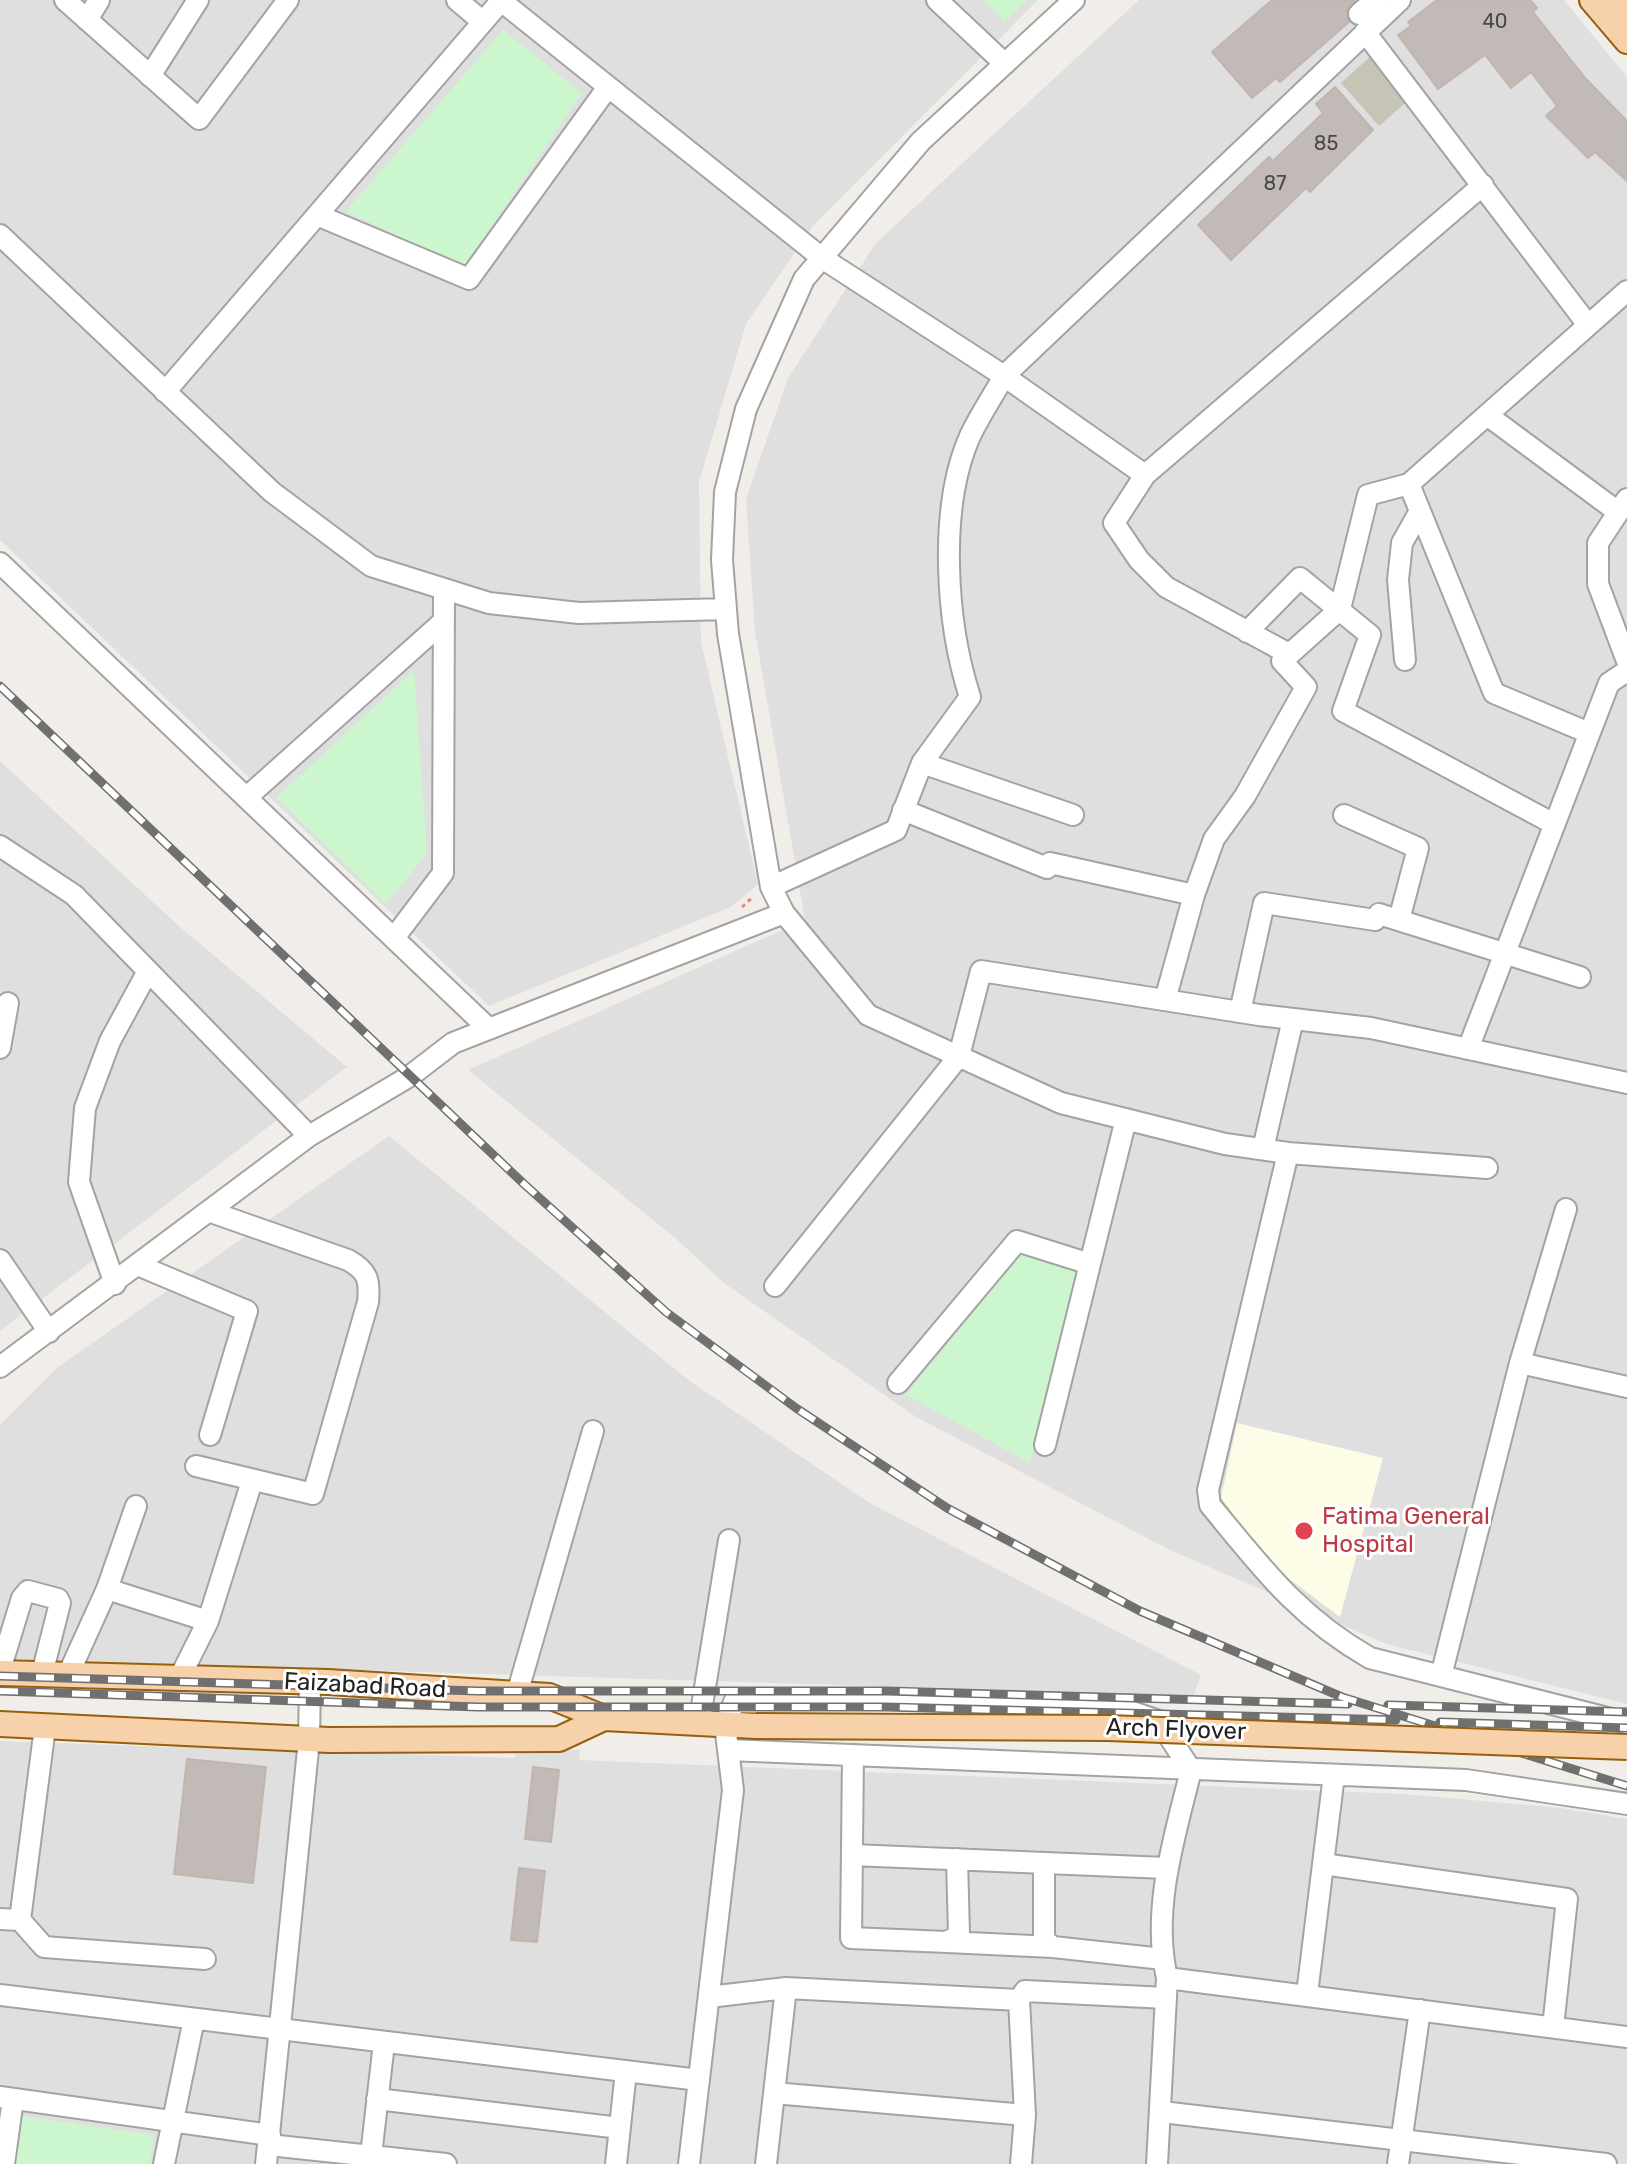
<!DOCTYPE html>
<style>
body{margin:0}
canvas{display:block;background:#f1eeea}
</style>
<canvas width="1627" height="2164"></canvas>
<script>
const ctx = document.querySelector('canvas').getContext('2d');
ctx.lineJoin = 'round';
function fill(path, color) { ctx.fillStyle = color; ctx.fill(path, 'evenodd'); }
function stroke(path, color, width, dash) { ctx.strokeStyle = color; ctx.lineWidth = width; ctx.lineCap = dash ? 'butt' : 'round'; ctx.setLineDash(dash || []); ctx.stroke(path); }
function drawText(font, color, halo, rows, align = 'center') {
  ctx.font = font + ' Rubik,sans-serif'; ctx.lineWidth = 6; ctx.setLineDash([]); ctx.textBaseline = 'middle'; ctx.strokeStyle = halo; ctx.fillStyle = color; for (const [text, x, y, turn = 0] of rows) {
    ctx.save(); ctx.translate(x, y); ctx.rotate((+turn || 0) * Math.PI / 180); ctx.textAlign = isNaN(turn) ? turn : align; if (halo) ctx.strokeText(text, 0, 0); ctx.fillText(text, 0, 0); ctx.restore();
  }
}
fill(new Path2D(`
 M0 0H1038L812 227 746 324 699 482 701 642 758 884 731 907 489 1006 0 540Z
 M1139 0H1564L1627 77V1704L1386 1644 1168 1549 916 1417 724 1283 674 1237 468 1070 805 920 755 632 746 499 788 378 876 243Z
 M0 761 180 927 347 1067 0 1331Z
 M389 1136 687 1379 868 1502 1201 1675 1193 1696 0 1659V1425L58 1367Z
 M174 1736 287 1750 515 1758 516 1748 580 1750 579 1760 1404 1794 1561 1808 1627 1819V2164H0V1741L173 1747Z`), '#e0dfdf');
fill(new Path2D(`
 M1237 1423 1383 1458 1340 1617 1268 1563 1221 1498Z`), '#fdfce7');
fill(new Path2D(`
 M1373 54 1412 97 1379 126 1341 83Z`), '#c6c5b5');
fill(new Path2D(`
 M982 0H1027L1005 21Z
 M503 30 582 93 464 268 346 211Z
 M414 670 427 854 386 904 276 798Z
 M1021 1254 1083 1271 1030 1463 906 1395Z
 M22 2116 154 2135 150 2164H15Z`), '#ccf6cd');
const building = new Path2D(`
 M1272 0H1355L1347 11 1349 22 1280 82 1276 78 1252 98 1212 52Z
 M1437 0H1530L1537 8 1533 12 1586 79 1627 121V181L1595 152 1588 158 1546 116 1557 106 1531 72 1511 88 1485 55 1438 89 1398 35 1411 26 1408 22Z
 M1335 87 1373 130 1310 192 1306 188 1231 260 1198 225 1269 157 1273 161 1323 113 1316 104Z
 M187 1759 266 1767 253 1883 174 1874Z
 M533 1767 559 1770 551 1842 525 1839Z
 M519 1868 545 1871 537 1942 511 1940Z`);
fill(building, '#c2bab6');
stroke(building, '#c2b5ad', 2);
const minor = new Path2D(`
 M65 0 199 119 288 0
 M457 0 483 22
 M500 0 822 258 1004 376 1145 475
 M937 0 1005 64
 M1074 0 921 141 804 279 746 409 725 492 722 560 728 634 771 887 784 913 868 1015 1061 1103 1225 1144 1288 1153 1487 1168
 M1359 14 1375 0
 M87 20 99 0
 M1365 32 1588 325
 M150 76 198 0
 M317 215 469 279 608 87
 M0 235 272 492 371 566 489 603 579 613 726 609
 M165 392 501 1
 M1487 415 1618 512
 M1409 484 1494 693 1589 733
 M1627 499 1598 543V584L1627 661
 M0 563 489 1029
 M1247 632 1300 578 1370 635 1343 711 1554 824
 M1289 654 1166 587 1139 560 1114 523 1145 475 1483 185
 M1405 660 1398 580 1402 543 1420 511
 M922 763 1073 815
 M247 797 444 621
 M903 810 1047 868 1050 863 1194 895
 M1344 815 1418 848 1399 920
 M0 846 74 895 309 1136
 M771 887 896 830 922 763 970 697C946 623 938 508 970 436 980 415 993 396 1004 376L1400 0
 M394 938 443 873 444 589
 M1165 1000 1194 895 1214 839 1245 796 1306 687 1282 661 1340 609 1368 495 1409 484 1627 291
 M1240 1012 1264 903 1375 920 1379 914 1580 977
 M0 1048 8 1003
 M1468 1049 1609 683 1627 671
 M1263 1149 1293 1019
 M1288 1153 1208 1490 1210 1505C1262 1568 1298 1617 1370 1658L1627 1723
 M0 1260 49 1332
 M140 1266 247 1311 210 1435
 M115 1284 79 1182 85 1108 110 1041 148 971
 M775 1286 959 1056 981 971 1259 1015 1371 1028 1627 1083
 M1520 1363 1627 1387
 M0 1367 309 1136 410 1076 453 1043 784 913
 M898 1383 1017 1241 1090 1264
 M1045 1445 1126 1119
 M196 1466 313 1494 368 1302C370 1280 368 1271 348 1260L211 1212
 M107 1589 208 1621
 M0 1670 22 1598 28 1591 58 1599 60 1603 42 1674
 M68 1675 107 1589 136 1506
 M1441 1676 1520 1363 1566 1209
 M179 1679 208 1621 252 1481
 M517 1694 593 1431
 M699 1724 729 1540
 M728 1750 1466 1780 1627 1804
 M853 1755 851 1938 947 1942 959 1935 957 1859
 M852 1855 1166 1868
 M1044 1863V1940L1053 1947 1163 1959
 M1323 1864 1567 1899 1553 2027
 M0 1919 20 1920 44 1947 205 1959
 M20 1920 45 1727
 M947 1942 1053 1947
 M1167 1978 1627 2037
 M1307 1994 1334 1775
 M0 1995 699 2080
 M709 1997 786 1988 1019 2000
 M774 2093 1025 2115
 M0 2097 270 2135
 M377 2099 620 2128
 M1162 2112 1606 2164
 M269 2145 446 2164
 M4 2164 13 2099
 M164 2164 194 2019
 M266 2164 309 1740 310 1681
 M370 2164 384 2043
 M616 2164 626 2071
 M689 2164 733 1790 725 1725 734 1702 1123 1709 1159 1721 1191 1770C1175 1836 1151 1909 1167 1978L1157 2164
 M766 2164 786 1988
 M1021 2164 1025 2115 1019 2000 1025 1991 1166 1998
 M1398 2164 1420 2010`);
const major = new Path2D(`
 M1592 0 1627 41
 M1615 0 1627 15
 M0 1673 328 1682 549 1696 604 1718 756 1726
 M0 1724 329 1740 559 1739 604 1718`);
stroke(minor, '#a3a3a3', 24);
stroke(major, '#95600b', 28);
stroke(new Path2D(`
 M742 907 754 896`), '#f0827c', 3, [4, 4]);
stroke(minor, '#fff', 20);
stroke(major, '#f6d1aa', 24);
const rail = new Path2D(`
 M0 686 524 1184 666 1312 796 1408 947 1508 1140 1611 1342 1697 1627 1786
 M0 1676 478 1691H887L1348 1704
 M0 1691 478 1707H886L1396 1720
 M1388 1705 1627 1712
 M1440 1722 1627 1728`);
stroke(rail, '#707070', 9);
stroke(rail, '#fff', 6, [18]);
const majorBridge = new Path2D(`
 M756 1726 1108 1728 1627 1747`);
stroke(majorBridge, '#95600b', 28, []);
stroke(majorBridge, '#f6d1aa', 24);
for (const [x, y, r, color] of [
 [1304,1531,10,"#e0444e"]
]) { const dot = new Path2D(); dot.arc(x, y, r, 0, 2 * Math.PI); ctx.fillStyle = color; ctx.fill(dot); stroke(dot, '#fff', 3); }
drawText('20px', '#4a4847', null, [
 ["40",1495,22],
 ["85",1326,144],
 ["87",1275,184]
]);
drawText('24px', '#be3a42', '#fff', [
 ["Fatima General",1322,1517],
 ["Hospital",1322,1545]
], 'left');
drawText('24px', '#222', '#fff', [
 ["Faizabad Road",365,1686,3],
 ["Arch Flyover",1176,1730,2]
]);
</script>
